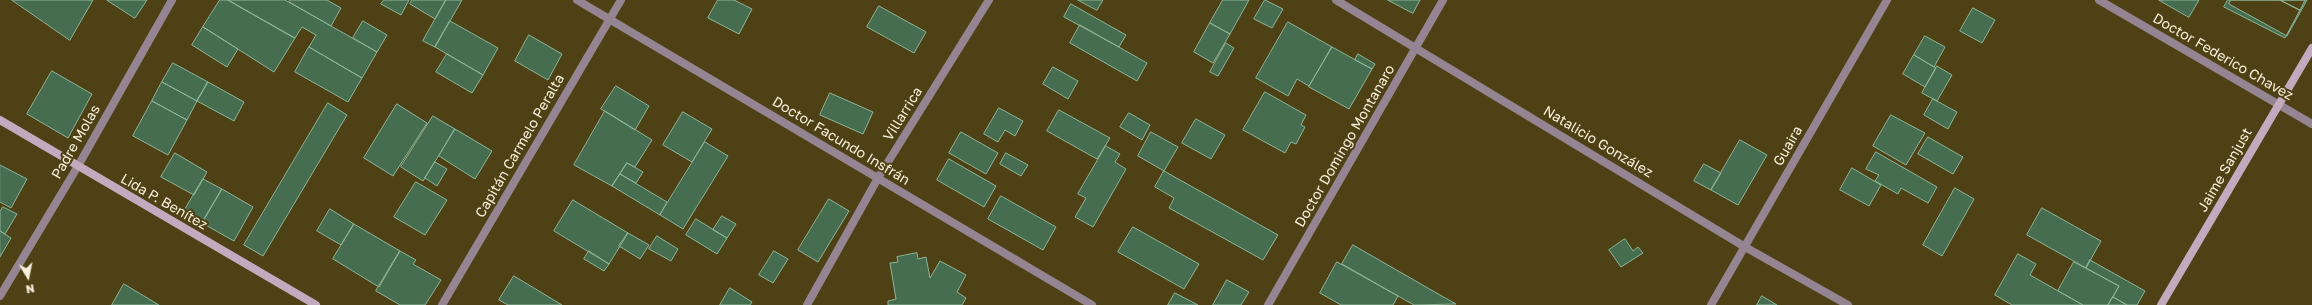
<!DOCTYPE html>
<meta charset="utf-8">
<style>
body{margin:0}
#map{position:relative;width:2312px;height:305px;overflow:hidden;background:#4e4116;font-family:"Golos Text",sans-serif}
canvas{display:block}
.north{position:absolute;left:8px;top:257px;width:40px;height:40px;-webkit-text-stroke:3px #4e4116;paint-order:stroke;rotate:170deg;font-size:11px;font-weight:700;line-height:16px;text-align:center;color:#f7f0d9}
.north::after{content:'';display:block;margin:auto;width:14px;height:18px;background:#f7f0d9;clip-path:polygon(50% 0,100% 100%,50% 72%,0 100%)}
</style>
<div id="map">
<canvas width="2312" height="305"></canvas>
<div class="north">N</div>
</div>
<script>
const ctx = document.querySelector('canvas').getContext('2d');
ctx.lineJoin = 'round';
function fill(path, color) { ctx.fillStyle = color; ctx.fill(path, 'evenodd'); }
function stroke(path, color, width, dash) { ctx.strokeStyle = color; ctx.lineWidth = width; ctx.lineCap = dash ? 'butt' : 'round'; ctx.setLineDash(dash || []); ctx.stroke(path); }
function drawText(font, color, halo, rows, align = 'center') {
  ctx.font = font + ' "Golos Text",sans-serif'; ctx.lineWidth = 4; ctx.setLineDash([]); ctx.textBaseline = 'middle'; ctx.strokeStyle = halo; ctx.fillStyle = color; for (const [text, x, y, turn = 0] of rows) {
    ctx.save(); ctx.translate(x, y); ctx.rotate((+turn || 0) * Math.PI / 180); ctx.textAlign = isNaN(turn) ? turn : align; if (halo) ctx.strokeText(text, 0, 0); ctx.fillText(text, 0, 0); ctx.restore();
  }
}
const building = new Path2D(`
 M12 0H93L70 40Z
 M107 0H147L135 18Z
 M220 0H228L295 38 274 72 203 27Z
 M228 0H285L377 52 362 78 309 47 316 35 302 27 295 38Z
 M290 0H327L341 8 331 26 289 2Z
 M384 0H409L401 15 381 4Z
 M412 0H446L435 19 410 4Z
 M446 0H462L435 47 423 41Z
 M718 0H734L752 9 739 34 708 18Z
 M1078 0H1103L1097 10Z
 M1223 0H1249L1230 34 1210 23Z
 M1265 0 1283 9 1272 28 1254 19Z
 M1388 0H1420L1413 13Z
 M2159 0H2199L2189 17Z
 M2228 0H2280L2300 10 2285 38 2224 7Z
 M2231 0H2307L2287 36 2229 4Z
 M2280 0H2305L2300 10Z
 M1071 4 1126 35 1119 47 1064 17Z
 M879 6 926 32 914 53 867 27Z
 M1973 8 1995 20 1982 43 1960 31Z
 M363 21 387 35 377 52 353 38Z
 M450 21 498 48 483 75 435 47Z
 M1288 22 1332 47 1309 86 1297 79 1288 96 1256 78Z
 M1210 23 1230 34 1213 63 1194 52Z
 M1080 25 1147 63 1137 81 1070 43Z
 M203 27 238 49 227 67 192 45Z
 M529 35 562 54 548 80 515 61Z
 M1925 36 1945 47 1934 67 1914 55Z
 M1226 43 1234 48 1218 76 1210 72Z
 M309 47 362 78 348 102 295 72Z
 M1332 47 1372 69 1349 109 1309 87Z
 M447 54 483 75 472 93 436 72Z
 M1358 54 1375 64 1372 69 1355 60Z
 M1914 55 1936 68 1925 87 1903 74Z
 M173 63 208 82 197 101 162 82Z
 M1937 66 1952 75 1937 101 1922 93Z
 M1053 67 1078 81 1068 99 1043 84Z
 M52 71 92 94 68 138 27 114Z
 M162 82 197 101 187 120 152 101Z
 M208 82 244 102 234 121 197 101Z
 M616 86 649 106 635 130 601 109Z
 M1265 92 1306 115 1301 125 1305 127 1296 144 1291 142 1285 153 1243 130Z
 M830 93 873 112 863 134 820 115Z
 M1933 99 1957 112 1948 129 1924 115Z
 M152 101 187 120 168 155 133 136Z
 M328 103 347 115 263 256 244 245Z
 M397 104 427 123 393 176 364 158Z
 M999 108 1023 121 1015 136 1005 130 998 142 984 134Z
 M1059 110 1110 138 1097 159 1047 131Z
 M605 111 652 140 635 167 627 163 612 186 574 165Z
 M683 112 712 129 692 162 663 145Z
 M1129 113 1150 125 1142 140 1120 127Z
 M1891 115 1925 133 1906 165 1873 146Z
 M433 116 455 129 423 181 401 167Z
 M1196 119 1225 135 1211 159 1182 143Z
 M455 129 492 151 475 179 439 156Z
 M961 132 998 153 986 174 949 153Z
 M1151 132 1178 147 1164 171 1138 156Z
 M1928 137 1963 157 1953 174 1918 154Z
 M1740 140 1767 155 1738 205 1711 190Z
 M705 142 728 156 683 229 660 215Z
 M1106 146 1120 154 1115 162 1126 169 1093 227 1075 217 1086 198 1078 194Z
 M1876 152 1937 187 1928 203 1901 188 1898 194 1875 181 1879 175 1866 169Z
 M175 153 207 172 194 195 161 177Z
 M1006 153 1028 165 1021 176 1000 164Z
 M949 159 996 186 984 207 937 180Z
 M435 162 447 169 437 186 425 178Z
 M627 163 643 172 636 183 620 174Z
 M1704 164 1721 173 1711 190 1694 181Z
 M0 165 27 179 11 208 0 202Z
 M1852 168 1881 185 1869 206 1840 190Z
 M1164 171 1278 235 1263 260 1169 208 1174 198 1155 187Z
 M620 174 667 202 660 215 612 186Z
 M203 179 222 189 202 223 183 213Z
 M416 182 447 200 425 235 394 217Z
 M1955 188 1974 199 1942 256 1923 245Z
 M222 189 253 207 234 241 202 223Z
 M1001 196 1056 227 1043 250 988 219Z
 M829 199 849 211 818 262 798 250Z
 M573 200 628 233 609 264 554 231Z
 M3 207 17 214 5 234 0 231V212Z
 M2042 208 2101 241 2086 268 2027 235Z
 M330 209 354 224 341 245 317 231Z
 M722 216 736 224 727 238 713 230Z
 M696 219 727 238 717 254 686 235Z
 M354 224 400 251 379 287 333 259Z
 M1133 227 1199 264 1184 289 1118 252Z
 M0 231 11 238 0 257Z
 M628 233 649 245 640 259 619 246Z
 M657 236 678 249 671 261 649 249Z
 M1625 239 1633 251 1638 247 1643 253 1621 267 1609 250Z
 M1353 245 1433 291 1456 304 1414 305 1398 296 1342 264Z
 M400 251 416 260 413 264 441 280 425 305H400L376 291Z
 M589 251 609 264 604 271 584 259Z
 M774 251 788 259 773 283 759 275Z
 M917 253 918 259 926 257 930 278 940 261 966 275 957 292 966 298 962 305H888V301L896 299 890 263 898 262 897 257Z
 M2018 254 2036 264 2030 275 2083 305H2012L1995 295Z
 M2090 260 2145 291 2137 305H2127L2113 297 2119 286 2086 268Z
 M1337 262 1398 296 1393 305H1341L1320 293Z
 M2074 262 2119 286 2108 305H2083L2058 291Z
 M514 276 562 305H508L499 300Z
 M1227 280 1249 292 1241 305H1213Z
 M124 284 159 305H112Z
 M730 288 752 302 750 305H720Z
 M1175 293 1198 305H1168Z
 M1762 296 1777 305H1757Z
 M2113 297 2127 305H2108Z`);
fill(building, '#476d51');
stroke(building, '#8db597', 1);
stroke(new Path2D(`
 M577 0 1092 305
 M1336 0 1745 247 1848 305
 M2099 0 2312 124
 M0 296 78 166 172 0
 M442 305 621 0
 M807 305 878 178 989 0
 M1268 305 1443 0
 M1711 305 1887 0`), '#958592', 8);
stroke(new Path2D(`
 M0 120 316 305
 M2161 305 2312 48`), '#c4aabf', 8);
drawText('14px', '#f7f0d9', '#4e4116', [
 ["Doctor Federico Chavez",2223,57,30],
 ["Villarrica",903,114,-58],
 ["Doctor Facundo Insfrán",841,141,31],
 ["Padre Molas",76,142,-60],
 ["Natalicio González",1598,142,31],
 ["Capitán Carmelo Peralta",520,146,-60],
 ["Doctor Domingo Montanaro",1345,146,-60],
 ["Guaira",1788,146,-60],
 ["Jaime Sanjust",2225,170,-60],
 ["Lida P. Benítez",164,202,30]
]);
</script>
